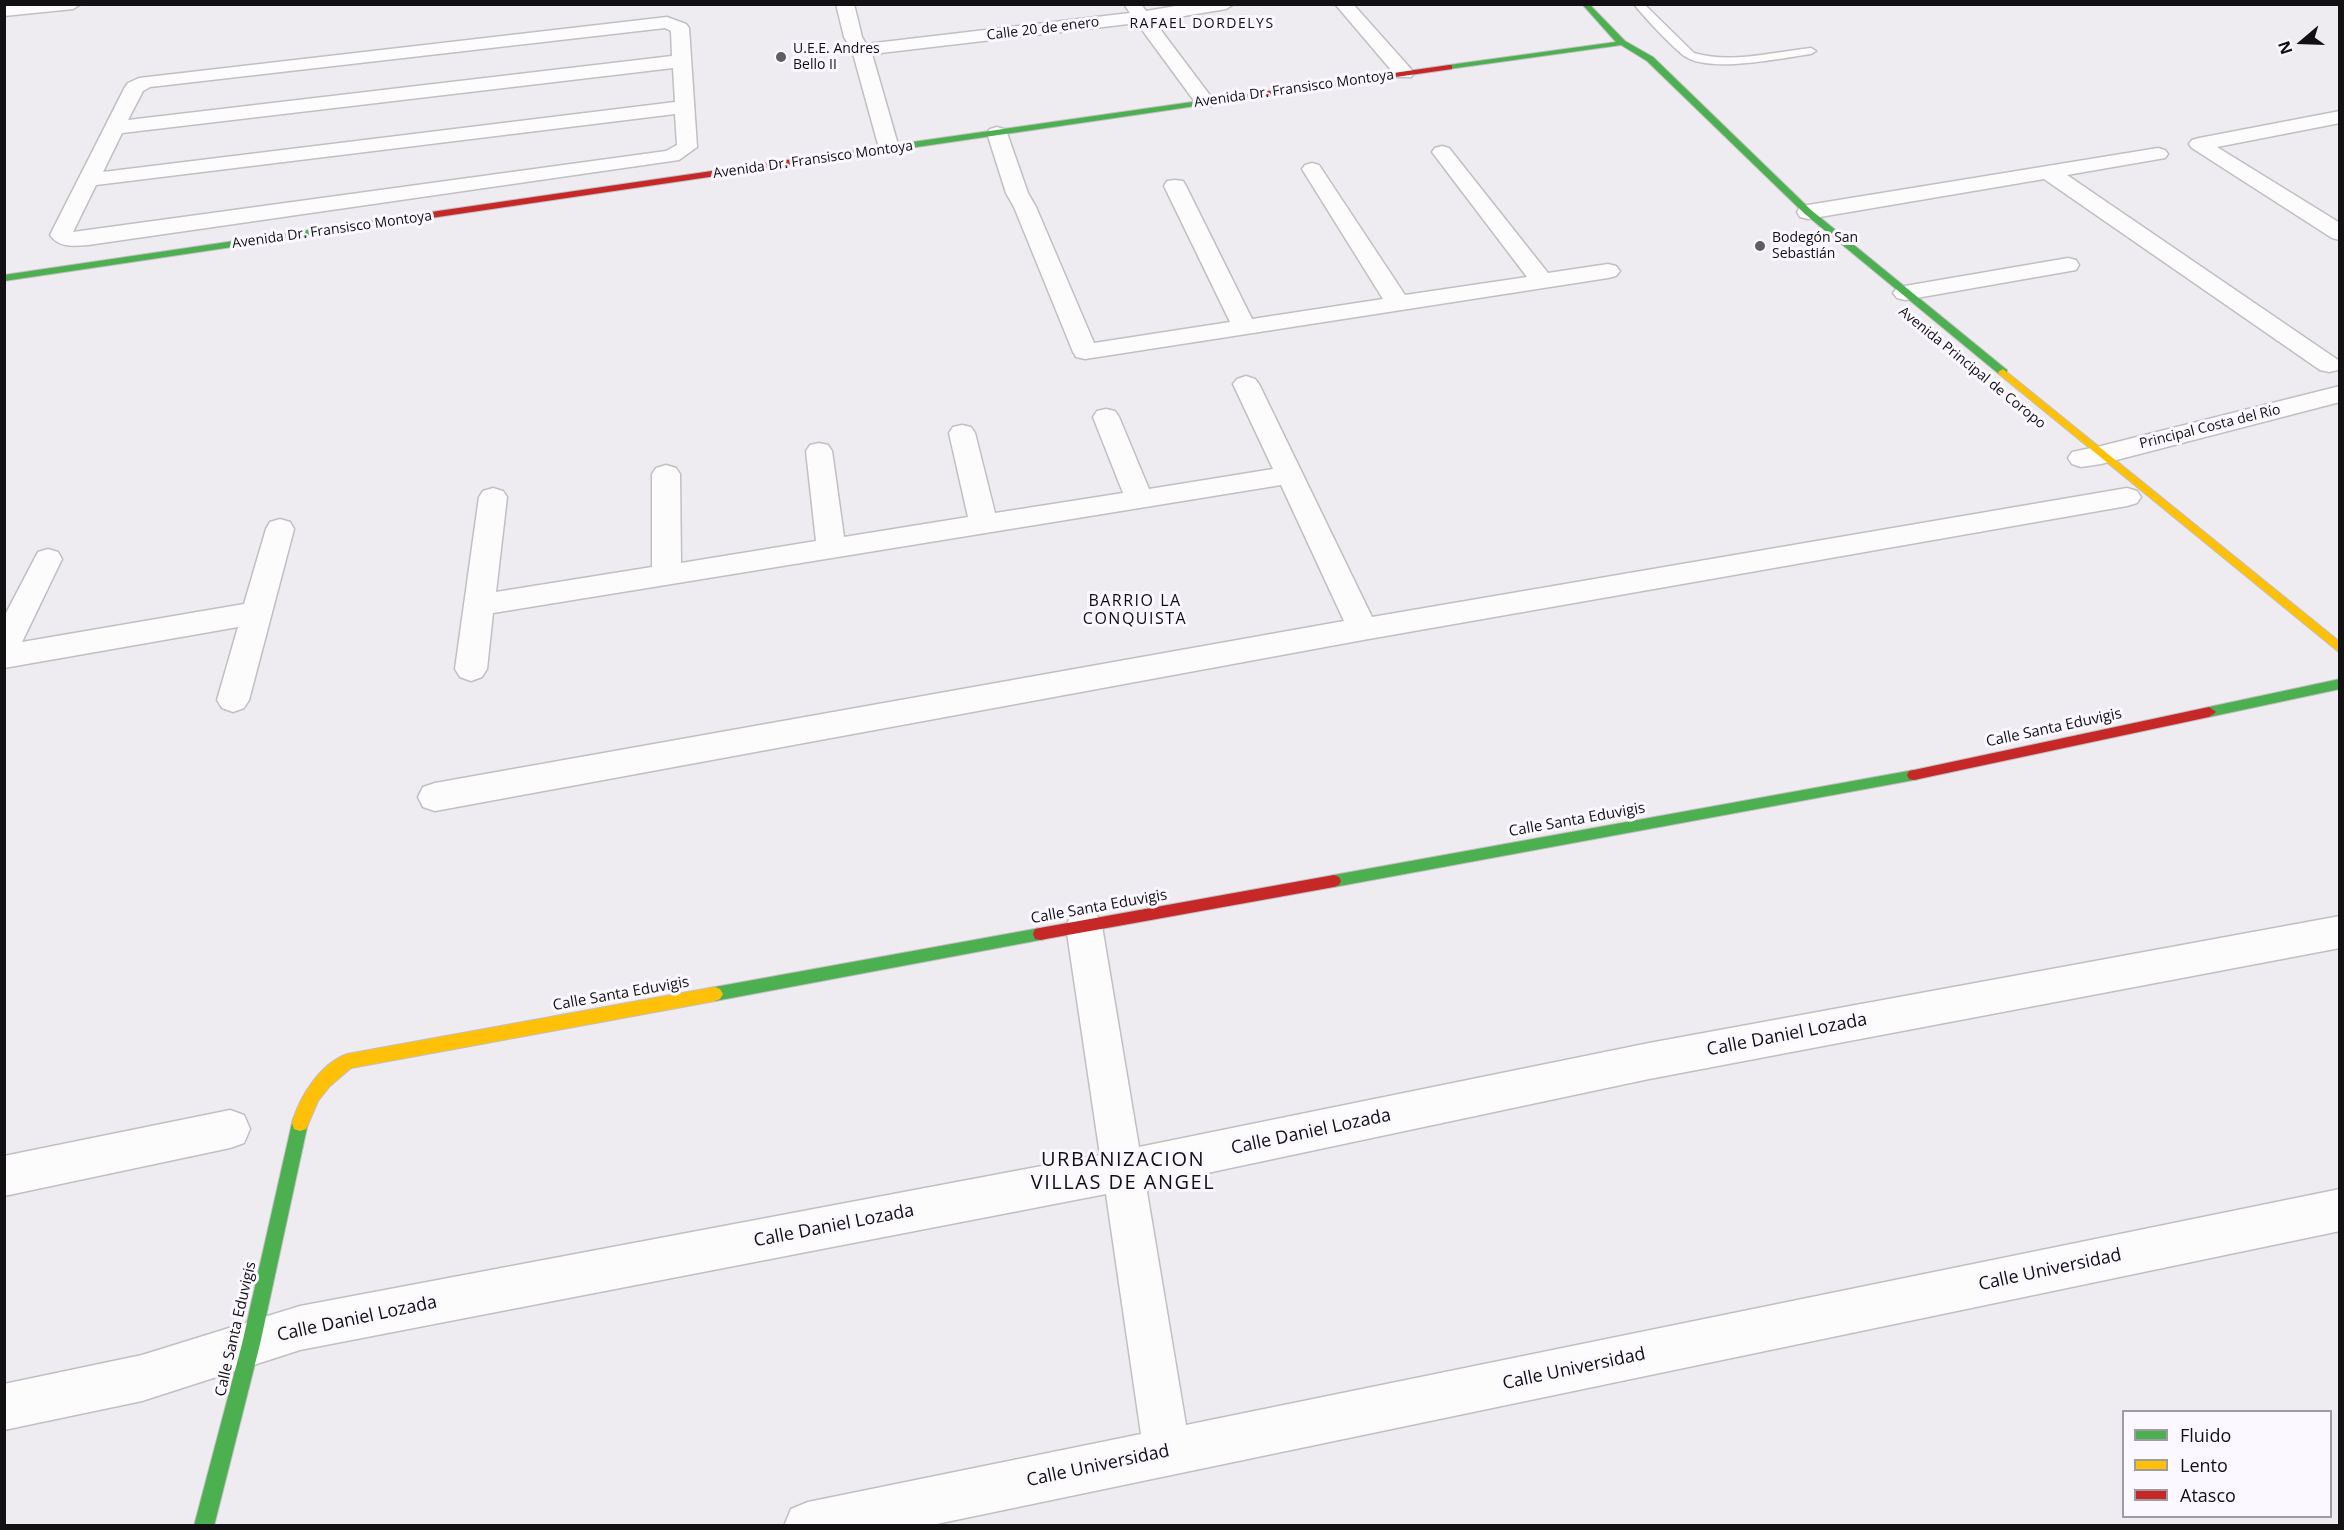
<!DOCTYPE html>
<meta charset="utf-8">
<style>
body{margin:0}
#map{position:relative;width:2344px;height:1530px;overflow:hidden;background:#efecf1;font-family:"Open Sans",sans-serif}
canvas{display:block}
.frame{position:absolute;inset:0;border:6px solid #121013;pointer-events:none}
.legend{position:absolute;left:2122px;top:1410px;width:210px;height:108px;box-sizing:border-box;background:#fbf8ff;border:2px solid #9e9ba1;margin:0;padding:8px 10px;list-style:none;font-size:18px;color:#121013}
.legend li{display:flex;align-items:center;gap:12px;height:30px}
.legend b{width:30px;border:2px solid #9e9ba1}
.north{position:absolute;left:2272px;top:12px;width:60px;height:60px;-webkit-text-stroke:4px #fbf8ff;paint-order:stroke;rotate:251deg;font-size:16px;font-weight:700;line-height:24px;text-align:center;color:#121013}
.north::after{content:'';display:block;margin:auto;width:21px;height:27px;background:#121013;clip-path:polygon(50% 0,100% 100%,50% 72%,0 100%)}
</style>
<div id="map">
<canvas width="2344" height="1530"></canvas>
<div class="frame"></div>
<ul class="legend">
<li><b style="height:8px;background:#4caf50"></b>Fluido</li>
<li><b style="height:8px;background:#ffc107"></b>Lento</li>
<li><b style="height:8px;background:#c62828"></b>Atasco</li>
</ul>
<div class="north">N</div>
</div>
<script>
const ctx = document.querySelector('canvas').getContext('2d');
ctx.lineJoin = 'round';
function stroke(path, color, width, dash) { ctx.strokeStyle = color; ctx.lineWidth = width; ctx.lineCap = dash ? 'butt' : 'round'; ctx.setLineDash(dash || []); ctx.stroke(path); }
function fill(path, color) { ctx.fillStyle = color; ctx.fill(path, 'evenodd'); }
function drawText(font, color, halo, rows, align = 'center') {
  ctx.font = font + ' "Open Sans",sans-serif'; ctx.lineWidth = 6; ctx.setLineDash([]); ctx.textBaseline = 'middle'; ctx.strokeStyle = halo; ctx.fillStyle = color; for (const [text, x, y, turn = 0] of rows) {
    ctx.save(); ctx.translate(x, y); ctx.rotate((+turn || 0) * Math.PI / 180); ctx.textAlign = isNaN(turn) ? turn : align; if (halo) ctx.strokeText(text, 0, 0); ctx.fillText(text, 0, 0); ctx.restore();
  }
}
const lane = new Path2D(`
 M1634 4H1644L1694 53C1731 64 1773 52 1811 48L1816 51 1811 54C1781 58 1712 73 1686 57 1675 50 1643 16 1634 4Z`);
const street = new Path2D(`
 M16 4H81L73 9 4 16V6Z
 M836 4H854L862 37 866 44 1130 13 1124 4H1141L1146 11 1188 4H1234L1226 9 1154 21 1215 102 1212 106H1198L1137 23 872 54 899 148 896 152 889 154 882 152 879 148 852 50 844 37Z
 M1335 4H1353L1411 69 1414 73 1411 77H1397Z
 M667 17 686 24 689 28 697 147 679 160 88 245C74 246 59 248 50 235L125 87 128 83 139 78ZM665 28 671 31 672 56 128 120 143 91 150 87ZM673 68 675 102 103 172 122 133ZM675 114 677 145 666 151 73 232 96 185Z
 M2340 111V123L2217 147 2340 223V240L2332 238 2192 148 2189 144 2192 140 2199 138Z
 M997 127 1004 129 1007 133 1028 193 1036 207 1094 343 1230 322 1164 186 1167 181 1175 180 1183 181 1186 186 1252 319 1383 299 1302 169 1305 165 1312 163 1319 165 1405 295 1527 277 1432 152 1435 148 1442 146 1449 148 1548 273 1608 264 1616 266 1620 271 1616 276 1608 278 1085 359 1076 357 1073 352 1014 207 1006 193 987 133 990 129Z
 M2158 148 2165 150 2168 154 2165 158 2067 175 2338 360V370L2329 372 2320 370 2044 179 1808 219 1800 217 1797 212 1800 207 1808 205Z
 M2068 258 2076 260 2079 265 2076 270 1905 300 1897 298 1893 293 1897 288 1905 286Z
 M1246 376 1255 379 1259 384 1372 617 2127 488 2137 491 2141 497 2137 503 2127 506 1363 640 435 811 423 807 418 797 423 787 435 783 1344 621 1281 485 493 613 487 669 482 677 471 681 460 677 455 669 479 497 483 491 493 488 503 491 507 497 496 592 652 567V474L656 468 666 465 676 468 680 474 681 563 816 541 806 451 810 445 819 443 828 445 832 451 844 537 968 517 949 433 953 427 962 425 971 427 975 433 995 513 1123 493 1093 417 1097 411 1106 409 1115 411 1119 417 1149 489 1273 469 1233 384 1237 379Z
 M2340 386V402L2101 464 2081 467 2072 464 2068 458 2072 452 2101 446Z
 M280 519 290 522 294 529 249 700 244 708 233 712 222 708 217 700 238 627 4 668V617L38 552 48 549 58 552 62 559 22 642 244 604 266 529 270 522Z
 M1084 910 1097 915 1102 926 1139 1147 1649 1043 2340 916V948L1649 1079 1146 1186 1186 1425 2340 1189V1231L927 1526H784L791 1509 808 1502 1141 1434 1106 1194 300 1350 142 1401 4 1430V1384L142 1355 300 1306 1100 1155 1066 926 1071 915Z
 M230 1110 244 1115 250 1129 244 1143 230 1148 4 1196V1156Z`);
const fast = new Path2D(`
 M1582 4H1589L1625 41 1653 57 1811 210 2007 370V374H1999L1805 214 1647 61 1621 45 1449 69 1445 67 1449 65 1616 42Z
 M1220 98 1224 100 1223 102 801 164 797 161 801 158Z
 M397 217 401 220 400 222 4 281V275Z
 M2340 679V689L2209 717 2202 712 2209 707Z
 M1914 770 1919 771 1921 775 1919 779 1914 780 1334 887 1329 885 1327 881 1329 877 1334 875Z
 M1040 928 1045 929 1047 934 1045 939 1040 940 715 1001 710 999 707 994 710 989 715 987Z
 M300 1115 306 1117 308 1123 260 1344 214 1526H194L242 1344 292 1123 294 1117Z`);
const slow = new Path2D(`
 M2003 369 2340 642V653L1999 374 1998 372Z
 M715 987 720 989 723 994 720 999 715 1001 351 1068 330 1086 318 1101 306 1129 300 1131 294 1129 292 1123C300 1096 320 1064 347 1054Z`);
const jam = new Path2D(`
 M1449 65H1452V69L1220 102 1216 100 1220 98Z
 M801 158 805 161 804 163 397 223 393 220 397 217Z
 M2209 707 2216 712 2209 717 1914 780 1909 779 1907 775 1909 771 1914 770Z
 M1334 875 1339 877 1341 881 1339 885 1334 887 1040 940 1035 939 1033 934 1035 929 1040 928Z`);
stroke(lane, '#c1bfc2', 3);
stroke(street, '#c1bfc2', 3);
stroke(fast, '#c1bfc2', 2);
stroke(slow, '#c1bfc2', 2);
stroke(jam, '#c1bfc2', 2);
fill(lane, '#fdfcfd');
fill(street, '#fdfcfd');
fill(fast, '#4caf50');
fill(slow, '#ffc107');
fill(jam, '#c62828');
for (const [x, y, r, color] of [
 [781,57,6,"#5f5d61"],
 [1760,246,6,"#5f5d61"]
]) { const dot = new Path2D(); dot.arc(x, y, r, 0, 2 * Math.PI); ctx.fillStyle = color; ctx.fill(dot); stroke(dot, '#fbf8ff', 2); }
ctx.letterSpacing = '1.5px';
drawText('14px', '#121013', '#fbf8ff', [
 ["RAFAEL DORDELYS",1202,24]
]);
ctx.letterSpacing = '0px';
drawText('14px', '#121013', '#fbf8ff', [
 ["Calle 20 de enero",1043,29,-7],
 ["Avenida Dr. Fransisco Montoya",1294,89,-8],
 ["Avenida Dr. Fransisco Montoya",813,160,-8],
 ["Avenida Dr. Fransisco Montoya",332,230,-8],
 ["Avenida Principal de Coropo",1972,368,39],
 ["Principal Costa del Río",2210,427,-14]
]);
drawText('14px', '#121013', '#fbf8ff', [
 ["U.E.E. Andres",793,49],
 ["Bello II",793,65],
 ["Bodegón San",1772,238],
 ["Sebastián",1772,254]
], 'left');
drawText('15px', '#121013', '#fbf8ff', [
 ["Calle Santa Eduvigis",2054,728,-12],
 ["Calle Santa Eduvigis",1577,820,-10],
 ["Calle Santa Eduvigis",1099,907,-10],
 ["Calle Santa Eduvigis",621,994,-10],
 ["Calle Santa Eduvigis",236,1329,-77]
]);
ctx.letterSpacing = '1.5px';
drawText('16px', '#121013', '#fbf8ff', [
 ["BARRIO LA",1135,601],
 ["CONQUISTA",1135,619]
]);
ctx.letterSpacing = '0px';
drawText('18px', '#121013', '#fbf8ff', [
 ["Calle Daniel Lozada",1787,1035,-11],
 ["Calle Daniel Lozada",1311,1132,-12],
 ["Calle Daniel Lozada",834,1226,-11],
 ["Calle Universidad",2050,1270,-12],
 ["Calle Daniel Lozada",357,1319,-12],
 ["Calle Universidad",1574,1369,-12],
 ["Calle Universidad",1098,1466,-12]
]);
ctx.letterSpacing = '1.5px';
drawText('20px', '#121013', '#fbf8ff', [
 ["URBANIZACION",1123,1160],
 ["VILLAS DE ANGEL",1123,1183]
]);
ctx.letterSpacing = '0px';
</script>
